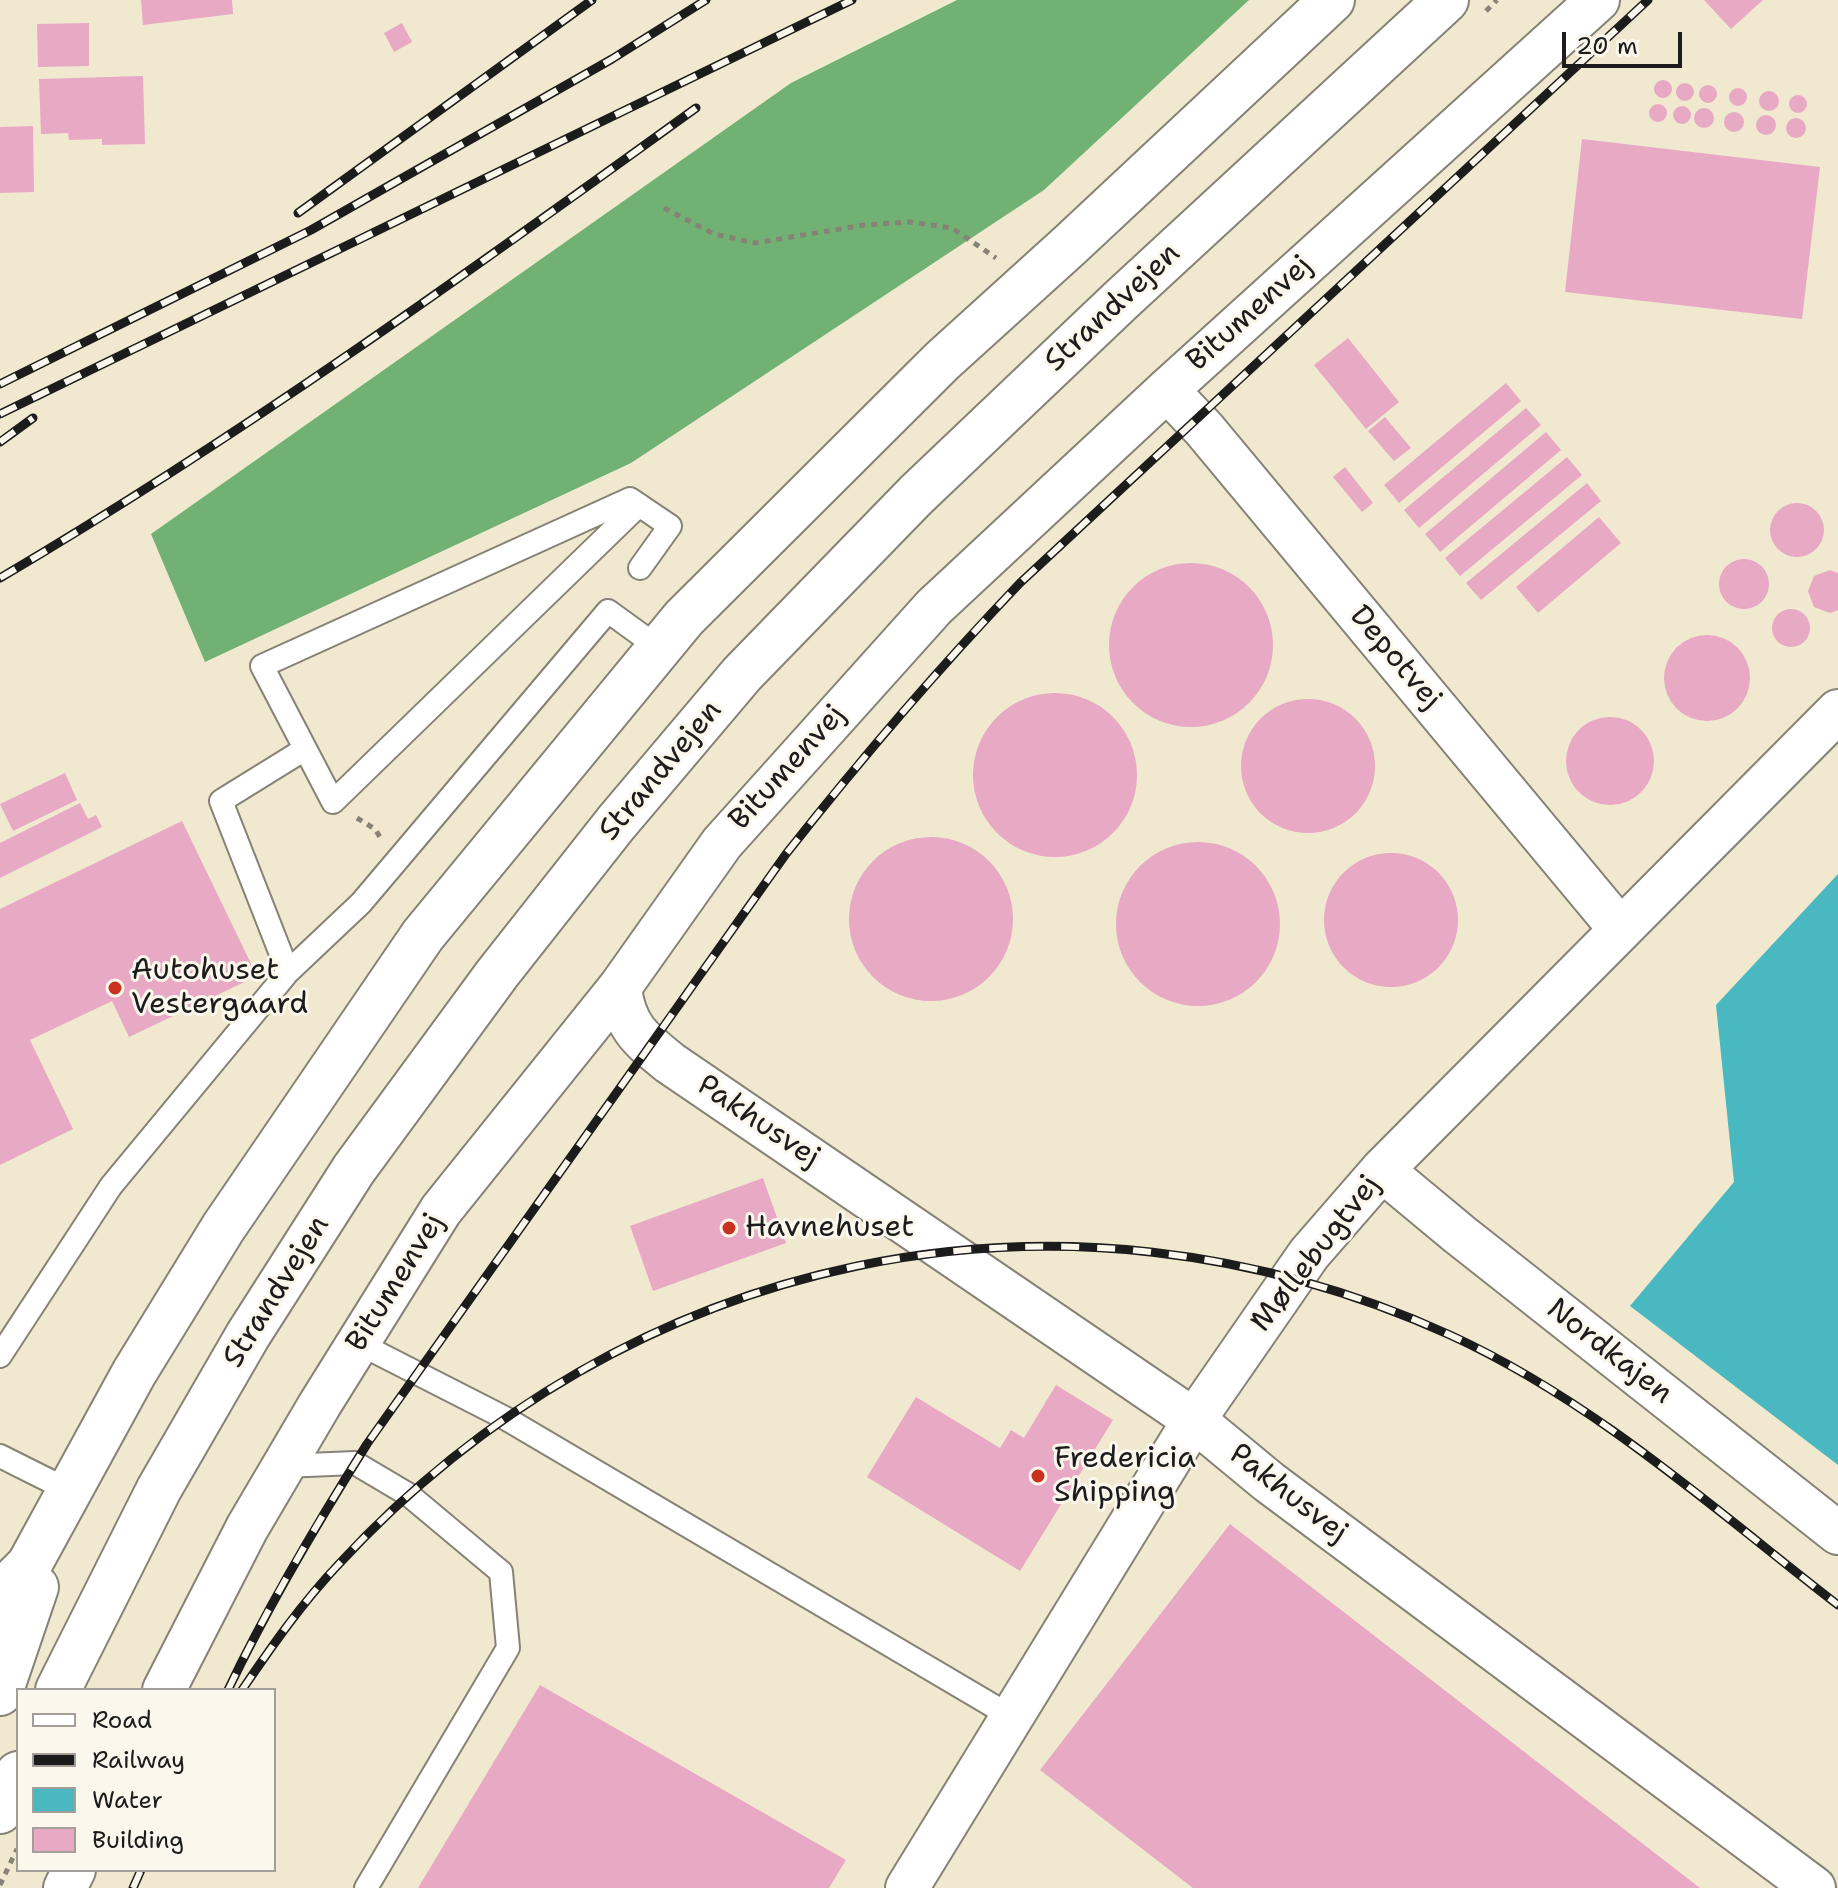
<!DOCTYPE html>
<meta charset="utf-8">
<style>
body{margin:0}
#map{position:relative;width:1838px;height:1888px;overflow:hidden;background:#f0e9cf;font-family:"Shantell Sans",sans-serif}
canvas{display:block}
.legend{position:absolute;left:16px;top:1688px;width:260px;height:184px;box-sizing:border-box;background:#fbf7ec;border:2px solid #a29f99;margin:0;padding:10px 14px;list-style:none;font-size:24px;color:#1c1c1c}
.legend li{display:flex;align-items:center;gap:16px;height:40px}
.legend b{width:40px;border:2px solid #a29f99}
.scale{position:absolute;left:1562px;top:32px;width:120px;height:36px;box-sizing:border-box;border:4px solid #1c1c1c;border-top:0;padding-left:10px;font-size:24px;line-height:28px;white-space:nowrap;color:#1c1c1c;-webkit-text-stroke:6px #fbf7ec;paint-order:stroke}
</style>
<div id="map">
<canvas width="1838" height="1888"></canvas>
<ul class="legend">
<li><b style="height:10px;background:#fff"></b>Road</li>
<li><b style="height:10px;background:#1c1c1c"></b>Railway</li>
<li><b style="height:22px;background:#4ab8c1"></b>Water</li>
<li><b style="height:22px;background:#e7a9c4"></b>Building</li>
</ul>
<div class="scale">20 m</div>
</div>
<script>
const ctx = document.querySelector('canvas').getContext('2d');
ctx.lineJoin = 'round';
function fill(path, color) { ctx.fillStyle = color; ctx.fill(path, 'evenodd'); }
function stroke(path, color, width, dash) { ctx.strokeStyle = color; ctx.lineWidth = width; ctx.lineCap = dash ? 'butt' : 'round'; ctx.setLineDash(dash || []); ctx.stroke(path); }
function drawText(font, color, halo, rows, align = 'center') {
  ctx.font = font + ' "Shantell Sans",sans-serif'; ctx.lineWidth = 6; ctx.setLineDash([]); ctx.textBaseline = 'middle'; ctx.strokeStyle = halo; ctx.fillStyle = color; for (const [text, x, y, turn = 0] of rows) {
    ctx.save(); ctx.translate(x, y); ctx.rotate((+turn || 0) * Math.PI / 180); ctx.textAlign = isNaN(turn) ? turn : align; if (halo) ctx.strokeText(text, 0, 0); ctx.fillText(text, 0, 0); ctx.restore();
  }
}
fill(new Path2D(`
 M957 0H1249L1044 190 631 463 205 662 151 534 791 83Z`), '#71b274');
fill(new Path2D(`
 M1838 874V1465L1630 1306 1734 1182 1716 1005Z`), '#4ab8c1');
fill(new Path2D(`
 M141 0H232L233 14 143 25Z
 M1704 0H1763L1731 29Z
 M89 23V66L38 67 37 24Z
 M402 23 412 42 394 52 384 33Z
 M143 76 145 144 102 145V139L69 140 68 133 41 134 39 79Z
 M1654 89a9 9 0 1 1 18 0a9 9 0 1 1-18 0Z
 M1676 92a9 9 0 1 1 18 0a9 9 0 1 1-18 0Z
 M1699 94a9 9 0 1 1 18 0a9 9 0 1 1-18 0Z
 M1729 97a9 9 0 1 1 18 0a9 9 0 1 1-18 0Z
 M1759 101a10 10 0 1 1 20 0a10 10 0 1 1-20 0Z
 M1789 104a9 9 0 1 1 18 0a9 9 0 1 1-18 0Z
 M1649 113a9 9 0 1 1 18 0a9 9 0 1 1-18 0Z
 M1673 115a9 9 0 1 1 18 0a9 9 0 1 1-18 0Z
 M1694 118a10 10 0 1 1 20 0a10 10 0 1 1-20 0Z
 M1724 122a10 10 0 1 1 20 0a10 10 0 1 1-20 0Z
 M1756 125a10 10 0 1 1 20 0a10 10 0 1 1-20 0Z
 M1786 128a10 10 0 1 1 20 0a10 10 0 1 1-20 0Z
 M33 126 34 192 0 193V127Z
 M1582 139 1820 167 1802 319 1565 292Z
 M1348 338 1399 402 1366 429 1314 365Z
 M1506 383 1521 401 1399 503 1384 485Z
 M1526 408 1541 425 1419 528 1404 510Z
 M1385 417 1411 448 1394 461 1368 431Z
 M1546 432 1561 450 1440 552 1425 534Z
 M1567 457 1582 475 1460 576 1445 558Z
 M1345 467 1373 503 1362 512 1333 477Z
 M1587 483 1601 501 1481 600 1466 583Z
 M1770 530a27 27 0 1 1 54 0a27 27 0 1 1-54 0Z
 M1599 517 1621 543 1538 613 1516 587Z
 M1719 584a25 25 0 1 1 50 0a25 25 0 1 1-50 0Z
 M1109 645a82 82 0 1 1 164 0a82 82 0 1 1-164 0Z
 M1830 570 1838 573V610L1830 613 1814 607 1808 591 1814 576Z
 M1772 628a19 19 0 1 1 38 0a19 19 0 1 1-38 0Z
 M1664 678a43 43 0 1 1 86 0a43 43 0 1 1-86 0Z
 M973 775a82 82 0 1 1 164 0a82 82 0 1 1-164 0Z
 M1241 766a67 67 0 1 1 134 0a67 67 0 1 1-134 0Z
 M1566 761a44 44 0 1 1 88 0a44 44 0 1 1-88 0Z
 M65 773 77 800 13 831 0 804Z
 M80 803 88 819 96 815 102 827 0 878V843Z
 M182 821 257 976 129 1037 112 1001 30 1040 73 1129 0 1165V909Z
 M849 919a82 82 0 1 1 164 0a82 82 0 1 1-164 0Z
 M1116 924a82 82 0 1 1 164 0a82 82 0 1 1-164 0Z
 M1324 920a67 67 0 1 1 134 0a67 67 0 1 1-134 0Z
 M763 1178 786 1243 653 1291 630 1226Z
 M1056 1385 1113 1420 1020 1571 867 1477 916 1397 1000 1448 1011 1430 1024 1438Z
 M1230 1524 1700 1888H1193L1040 1770Z
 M540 1685 846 1860 829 1888H418Z`), '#e7a9c4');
const service = new Path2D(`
 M639 505 333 802 262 666 630 499 670 526 640 568
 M288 972 221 801 305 749
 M358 1343 505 1418 1012 1717
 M0 1356 111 1186 288 972 361 903 608 611 659 648
 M0 1456 68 1490
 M284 1466 355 1463 409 1495 501 1572 508 1648 366 1888`);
const minor = new Path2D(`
 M1167 390 1204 429 1620 929
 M620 987C624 1026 640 1039 670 1063L1194 1420 1269 1482 1814 1888
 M1382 1170 1459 1234 1838 1533
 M164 1690 247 1528 320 1404 441 1210 620 987 722 843 934 607 1167 390 1598 0
 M65 1888 74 1870
 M907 1888 1194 1420 1309 1254 1382 1170 1838 711`);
const tertiary = new Path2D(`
 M0 1618 134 1373 223 1228 423 935 684 618 942 361 1070 245 1332 0
 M58 1690 159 1489 248 1335 354 1169 497 974 616 823 742 674 916 495 1121 300 1446 0
 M0 1693 36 1587
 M0 1811 18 1774`);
const primary = new Path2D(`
 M0 1594 25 1569`);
stroke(service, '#868276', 26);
stroke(minor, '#868276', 46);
stroke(tertiary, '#868276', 48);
stroke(primary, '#868276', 48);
stroke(new Path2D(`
 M1486 11 1497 0
 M664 208 714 234 755 243 864 225 910 222 952 228 996 258
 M357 818 375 829 380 837
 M0 1885 17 1849`), '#868276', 5, [6, 6]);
stroke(service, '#fff', 22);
stroke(minor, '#fff', 42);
stroke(tertiary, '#fff', 44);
stroke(primary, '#fff', 44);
const rail = new Path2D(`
 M298 213 592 0
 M0 384 311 230 612 59 706 0
 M0 414 852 0
 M0 442 33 418
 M0 578C241 436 469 272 696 108
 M228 1690C269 1604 316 1525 367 1444L786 854C860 760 937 670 1020 583L1648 0
 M242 1690C272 1646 302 1603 338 1565 626 1252 1061 1158 1450 1335 1594 1401 1714 1509 1838 1605
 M133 1888 141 1870`);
stroke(rail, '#1c1c1c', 9);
stroke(rail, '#fbf7ec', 6, [18]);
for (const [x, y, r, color] of [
 [115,988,8,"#c8321e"],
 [729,1228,8,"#c8321e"],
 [1038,1476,8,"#c8321e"]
]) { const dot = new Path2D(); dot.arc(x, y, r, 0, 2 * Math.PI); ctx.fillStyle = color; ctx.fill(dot); stroke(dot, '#fbf7ec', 3); }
drawText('30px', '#1c1c1c', '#fbf7ec', [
 ["Strandvejen",1113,308,-43],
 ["Bitumenvej",1250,314,-42],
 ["Depotvej",1395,658,50],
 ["Bitumenvej",788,768,-48],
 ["Strandvejen",661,771,-50],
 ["Pakhusvej",758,1122,34],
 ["Møllebugtvej",1316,1254,-52],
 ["Bitumenvej",396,1283,-58],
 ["Strandvejen",277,1292,-58],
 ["Nordkajen",1609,1352,38],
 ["Pakhusvej",1288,1494,38]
]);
drawText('30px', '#1c1c1c', '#fbf7ec', [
 ["Autohuset",131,971],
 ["Vestergaard",131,1005],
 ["Havnehuset",745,1228],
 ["Fredericia",1054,1459],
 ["Shipping",1054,1493]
], 'left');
</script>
